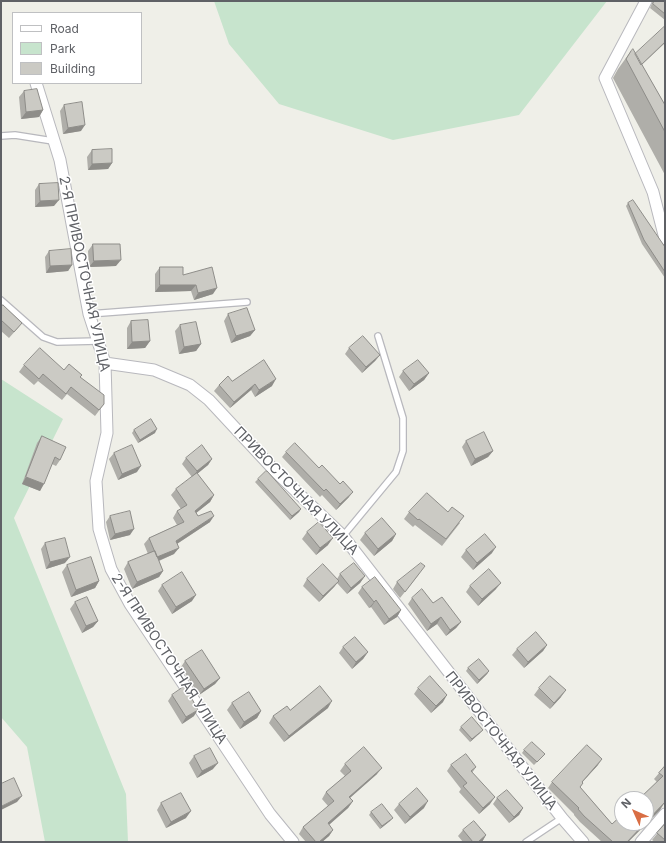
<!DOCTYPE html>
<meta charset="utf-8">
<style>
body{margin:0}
#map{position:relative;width:666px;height:843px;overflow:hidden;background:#efefe8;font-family:Inter,sans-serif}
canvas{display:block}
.frame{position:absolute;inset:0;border:2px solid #5f6166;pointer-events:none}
.legend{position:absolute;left:12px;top:12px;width:130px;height:72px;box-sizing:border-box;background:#fff;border:1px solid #bfc0c2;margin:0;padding:5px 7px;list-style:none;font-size:12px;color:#5f6166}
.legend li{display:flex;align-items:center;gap:8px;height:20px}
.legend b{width:20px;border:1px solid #bfc0c2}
.north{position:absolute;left:614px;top:791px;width:40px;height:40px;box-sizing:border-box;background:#fff;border:1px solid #bfc0c2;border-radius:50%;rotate:315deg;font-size:11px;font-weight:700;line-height:16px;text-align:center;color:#5f6166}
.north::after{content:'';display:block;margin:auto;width:14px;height:18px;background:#d96e44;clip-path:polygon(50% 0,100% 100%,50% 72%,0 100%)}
</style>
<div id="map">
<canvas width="666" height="843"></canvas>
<div class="frame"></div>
<ul class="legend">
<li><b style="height:5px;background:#fff"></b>Road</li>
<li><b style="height:11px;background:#c7e4cd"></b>Park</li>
<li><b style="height:11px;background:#cbcac4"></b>Building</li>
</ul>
<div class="north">N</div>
</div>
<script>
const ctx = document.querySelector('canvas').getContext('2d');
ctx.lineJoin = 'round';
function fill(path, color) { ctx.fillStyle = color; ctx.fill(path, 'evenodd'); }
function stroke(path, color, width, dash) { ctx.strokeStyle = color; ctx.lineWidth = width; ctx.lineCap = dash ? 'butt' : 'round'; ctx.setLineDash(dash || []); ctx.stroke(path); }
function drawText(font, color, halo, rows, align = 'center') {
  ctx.font = font + ' Inter,sans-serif'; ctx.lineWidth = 3; ctx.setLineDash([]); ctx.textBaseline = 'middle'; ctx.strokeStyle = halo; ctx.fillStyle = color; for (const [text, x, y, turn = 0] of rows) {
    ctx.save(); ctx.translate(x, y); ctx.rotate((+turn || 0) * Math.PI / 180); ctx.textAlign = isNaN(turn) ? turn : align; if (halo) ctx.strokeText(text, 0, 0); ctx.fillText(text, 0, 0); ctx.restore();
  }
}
fill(new Path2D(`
 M214 1H607L519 115 393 140 279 104 229 44Z
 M1 379 63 419 14 518 126 794 128 842H45L27 747 1 717Z`), '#c7e4cd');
const service = new Path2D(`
 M1 136 15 135 53 141
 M1 300 43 337 57 342 98 341
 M89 314 247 302
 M343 536 396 472 403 451V418L378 336
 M526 842 562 818`);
const minor = new Path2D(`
 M646 1 605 78 653 192 665 239
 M36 83 60 160 89 314 105 363 107 433 96 481 99 529 111 569 130 604 270 814 293 842
 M105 363 154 370 190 385 209 400 276 472 343 536 562 818 583 842
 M641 842 665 814`);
stroke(service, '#b8b8bd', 8);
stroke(minor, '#b8b8bd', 13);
stroke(service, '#fff', 5.5);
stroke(minor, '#fff', 11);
fill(new Path2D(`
 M653 1H665V20L650 8Z
 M631 51 642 65 665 105V175L613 78 618 69Z
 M24 91 43 110 39 117 21 119 19 97Z
 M64 105 81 131 63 134 60 111Z
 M92 150 112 163 108 169 88 170 87 157Z
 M39 184 54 206 35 207V190Z
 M628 203 665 247V278L642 244 626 206Z
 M93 244 116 266 89 267 88 251Z
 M49 251 72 265 68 271 46 273 45 257Z
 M160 267 183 275 213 294 194 300 191 291 155 292V274Z
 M1 307 22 323 17 329 9 338 1 331Z
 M228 314 255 330 250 336 231 343 224 321Z
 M131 321 150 341 145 348 127 349V328Z
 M180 325 201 344 196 351 179 354 175 331Z
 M349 348 380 355 375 361 362 373 345 354Z
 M24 365 64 370 80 377 104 404 95 416 67 394 62 400 38 381 34 385 19 372Z
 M403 371 429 373 424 380 409 391 399 377Z
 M232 381 272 386 255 397 251 390 230 408 214 391 219 385Z
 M134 430 155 433 138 443 132 433Z
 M42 436 60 460 56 466 52 464 40 491 22 484 37 443Z
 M466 441 493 451 488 457 471 466 462 447Z
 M286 452 349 497 336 510 322 495 320 497 282 457Z
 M114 453 137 472 118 480 109 459Z
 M186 458 212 459 208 465 197 474 214 495 210 502 196 513 198 516 210 522 177 544 174 554 159 561 163 571 159 577 132 589 124 569 128 562 148 554 144 544 149 538 177 525 173 518 177 511 181 509 171 495 176 489 192 477 182 464Z
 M258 479 301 509 299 512 290 520 255 482Z
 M409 512H448L460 523 442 546 415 525 413 527 404 519Z
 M110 516 130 535 110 540 106 522Z
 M307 532 328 545 316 555 302 539Z
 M365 533 396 534 392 541 374 556 360 540Z
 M45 543 65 563 46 569 41 549Z
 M466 550 492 553 473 570 461 557Z
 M67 565 99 581 95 588 71 597 62 572Z
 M420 573 400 598 393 589 397 582Z
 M340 574 365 576 360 583 347 594 337 583 334 587 319 602 303 586 307 579H337Z
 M162 585 192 601 172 614 158 591Z
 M470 586 496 589 478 606 466 592Z
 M362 587 401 610 397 617 384 625 371 607 369 608 358 593Z
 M412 598 433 603 461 622 456 628 446 636 437 624 427 631 408 604Z
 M75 602 98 621 93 627 82 633 70 609Z
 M547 645 543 651 524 668 512 655 517 649Z
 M343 647 368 652 363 659 352 669 339 653Z
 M185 661 220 678 215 684 199 695 181 667Z
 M468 668 489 671 487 674 477 684 466 671Z
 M418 688 443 702 431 713 414 694Z
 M539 688 561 697 550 709 534 695Z
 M172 695 194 716 182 724 168 701Z
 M232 703 261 711 257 718 240 729 227 710Z
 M328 708 284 742 269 723 273 716 290 710Z
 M461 727 480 733 470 742 459 730Z
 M524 750 542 757 534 765 522 753Z
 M194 756 213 769 197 778 189 763Z
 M345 764 377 774 350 798 353 801 348 808 329 825 333 830 329 836 322 842H306L299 834 303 827 328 806 322 799 326 792 345 776 340 771Z
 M451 765 476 767 472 773 490 804 479 814 459 792 461 789 447 771Z
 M598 765 582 782 583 783 580 787 612 824 657 782 654 779 665 766 660 810 628 842H602L580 822 574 815V814L548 788 552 782Z
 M497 798 523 808 519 815 509 823 493 804Z
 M161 803 186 818 166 828 157 810Z
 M399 804 424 808 405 824 394 810Z
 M371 812 390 821 380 829 369 815Z
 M665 824V842H655L652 840Z
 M463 830 486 835 482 842H463L458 836Z`), '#afaea9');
fill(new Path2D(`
 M665 42V43L635 71 638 68Z
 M43 110 39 117 21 119 26 112Z
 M85 125 81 131 63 134 68 128Z
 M112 163 108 169 88 170 92 164Z
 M59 200 54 206 35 207 40 201Z
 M121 260 116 266 89 267 94 261Z
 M72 265 68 271 46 273 50 266Z
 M160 285H196L191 291 155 292Z
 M217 288 213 294 194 300 198 293Z
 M255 330 250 336 231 343 236 336Z
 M150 341 145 348 127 349 132 342Z
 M201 344 196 351 179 354 184 347Z
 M380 355 375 361 362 373 366 367Z
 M429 373 424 380 409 391 414 384Z
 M276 379 272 386 255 397 259 390Z
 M255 384 251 390 230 408 234 402Z
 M157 429 155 433 138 443 140 440Z
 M493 451 488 457 471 466 475 459Z
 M212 459 208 465 192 478 197 471Z
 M141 466 137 472 118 480 122 474Z
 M26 477 44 484 40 491 22 484Z
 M353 492 349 497 336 510 340 504Z
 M214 495 210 502 191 517 195 511Z
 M301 509 299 512 290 520 292 516Z
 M214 516 210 522 172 547 176 541Z
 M134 529 130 535 110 540 115 534Z
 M396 534 392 541 374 556 378 549Z
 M333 538 328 545 316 555 320 548Z
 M496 547 492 553 473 570 477 563Z
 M179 548 174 554 153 563 157 557Z
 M70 557 65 563 46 569 50 562Z
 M163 571 159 577 132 589 137 582Z
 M365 576 360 583 347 594 351 588Z
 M99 581 95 588 71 597 76 590Z
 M339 581 334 587 319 602 323 596Z
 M501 583 496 589 478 606 482 599Z
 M196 595 192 601 172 614 176 607Z
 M376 600 371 607 369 608 374 602Z
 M401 610 397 617 384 625 389 619Z
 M441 617 437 624 427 631 431 624Z
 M98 621 93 627 82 633 86 626Z
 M461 622 456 628 446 636 450 630Z
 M547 645 543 651 524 668 528 662Z
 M368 652 363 659 352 669 356 662Z
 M489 671 487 674 477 684 479 680Z
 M220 678 215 684 199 695 204 689Z
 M566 690 561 697 550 709 554 703Z
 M447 695 443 702 431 713 436 706Z
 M332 701 328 708 284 742 289 736Z
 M198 710 194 716 182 724 186 717Z
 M261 711 257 718 240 729 244 722Z
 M483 730 480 733 470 742 472 739Z
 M602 759 598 765 577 788 582 782Z
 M218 763 213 769 197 778 202 771Z
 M382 768 377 774 344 803 349 797Z
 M22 796 17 802 1 810 2 806Z
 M495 797 490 804 479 814 483 808Z
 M353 801 348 808 323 830 328 823Z
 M428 801 424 808 405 824 410 817Z
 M665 802 660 810 628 842H627L645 823H646V822Z
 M523 808 519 815 509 823 514 817Z
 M191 811 186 818 166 828 171 822Z
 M393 818 390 821 380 829 382 826Z
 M333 830 329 836 322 842H319Z
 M486 835 482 842H478Z`), '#8e8d89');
const building = new Path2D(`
 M654 1H665V14L653 4Z
 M665 26V42L641 65 635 54Z
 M633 49 665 105V132L626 59 631 51Z
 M37 89 43 110 26 112 24 91Z
 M82 102 85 125 68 128 64 105Z
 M112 149V163L92 164V150Z
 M58 183 59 200 40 201 39 184Z
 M633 200 665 247V272L644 240 628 203Z
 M93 244H120L121 260 94 261Z
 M71 249 72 265 50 266 49 251Z
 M160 267H183V275L212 267 217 288 198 293 196 285H160Z
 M3 305 22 323 14 332 1 320V307Z
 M247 308 255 330 236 336 228 314Z
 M148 320 150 341 132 342 131 321Z
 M196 322 201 344 184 347 180 325Z
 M363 336 380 355 366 367 349 348Z
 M40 348 64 370 69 364 82 375 80 377 104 395V404L99 410 71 387 66 394 43 374 39 379 24 365Z
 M264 360 276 379 259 390 255 384 234 402 219 385 228 376 232 381Z
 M418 360 429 373 414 384 403 371Z
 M151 419 157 429 140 440 134 430Z
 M484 432 493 451 475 459 466 441Z
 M42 436 66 447 60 460 55 457 44 484 26 477Z
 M295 443 319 468 322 465 340 484 343 481 353 492 340 504 326 489 324 491 286 452Z
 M132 445 141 466 122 474 114 453Z
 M202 445 212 459 197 471 186 458Z
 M266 471H267L301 509 292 516 258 479Z
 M197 473 214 495 195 511 198 516 211 511 214 516 176 541 179 548 157 557 149 538 184 522 177 511 187 505 176 489Z
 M427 493 448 512 452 507 464 516 446 539 419 519 418 520 409 512Z
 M130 511 134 529 115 534 110 516Z
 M382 518 396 534 378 549 365 533Z
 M319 522 333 538 320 548 307 532Z
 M485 534 496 547 477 563 466 550Z
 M65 538 70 557 50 562 45 543Z
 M155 551 163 571 137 582 128 562Z
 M91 557 99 581 76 590 67 565Z
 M354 563 365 576 351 588 340 574Z
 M421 563 425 566 405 592 397 582Z
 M323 564 339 581 323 596 307 579Z
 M489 569 501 583 482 599 470 586Z
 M182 572 196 595 176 607 162 585Z
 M375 577 401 610 389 619 376 600 374 602 362 587Z
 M422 589 433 603 442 597 461 622 450 630 441 617 431 624 412 598Z
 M87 597 98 621 86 626 75 602Z
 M536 632 547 645 528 662 517 649Z
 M355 637 368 652 356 662 343 647Z
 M202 650 220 678 204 689 185 661Z
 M479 659 489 671 479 680 468 668Z
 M430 676 447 695 436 706 418 688Z
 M550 676 566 690 554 703 539 688Z
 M185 686 198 710 186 717 172 695Z
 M320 686 332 701 289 736 273 716 287 706 290 710Z
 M249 692 261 711 244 722 232 703Z
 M472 717 483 730 472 739 461 727Z
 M532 742 545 754 537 762 524 750Z
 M587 745 602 759 582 782 583 783 580 787 612 824 622 815V823H645L627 842H613L584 816 578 809 579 808 552 782Z
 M364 747 382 768 349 797 353 801 328 823 333 830 319 842H316L303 827 334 801 326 792 351 771 345 764Z
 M210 748 218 763 202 771 194 756Z
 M466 754 476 767 471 771 495 797 483 808 463 786 467 783 451 765Z
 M665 766V802L646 822V799H639L663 776 659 773Z
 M14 778 22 796 2 806 1 804V784Z
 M417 788 428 801 410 817 399 804Z
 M507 790 523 808 514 817 497 798Z
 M181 793 191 811 171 822 161 803Z
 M382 804 393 818 382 826 371 812Z
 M474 821 486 835 478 842H473L463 830Z
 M665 824V840L657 833Z`);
fill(building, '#cbcac4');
stroke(building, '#8e8d89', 1);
drawText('14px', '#5f6166', '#fff', [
 ["2-Я ПРИВОСТОЧНАЯ УЛИЦА",84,274,78],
 ["ПРИВОСТОЧНАЯ УЛИЦА",296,491,46],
 ["2-Я ПРИВОСТОЧНАЯ УЛИЦА",169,659,57],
 ["ПРИВОСТОЧНАЯ УЛИЦА",501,741,52]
]);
</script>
